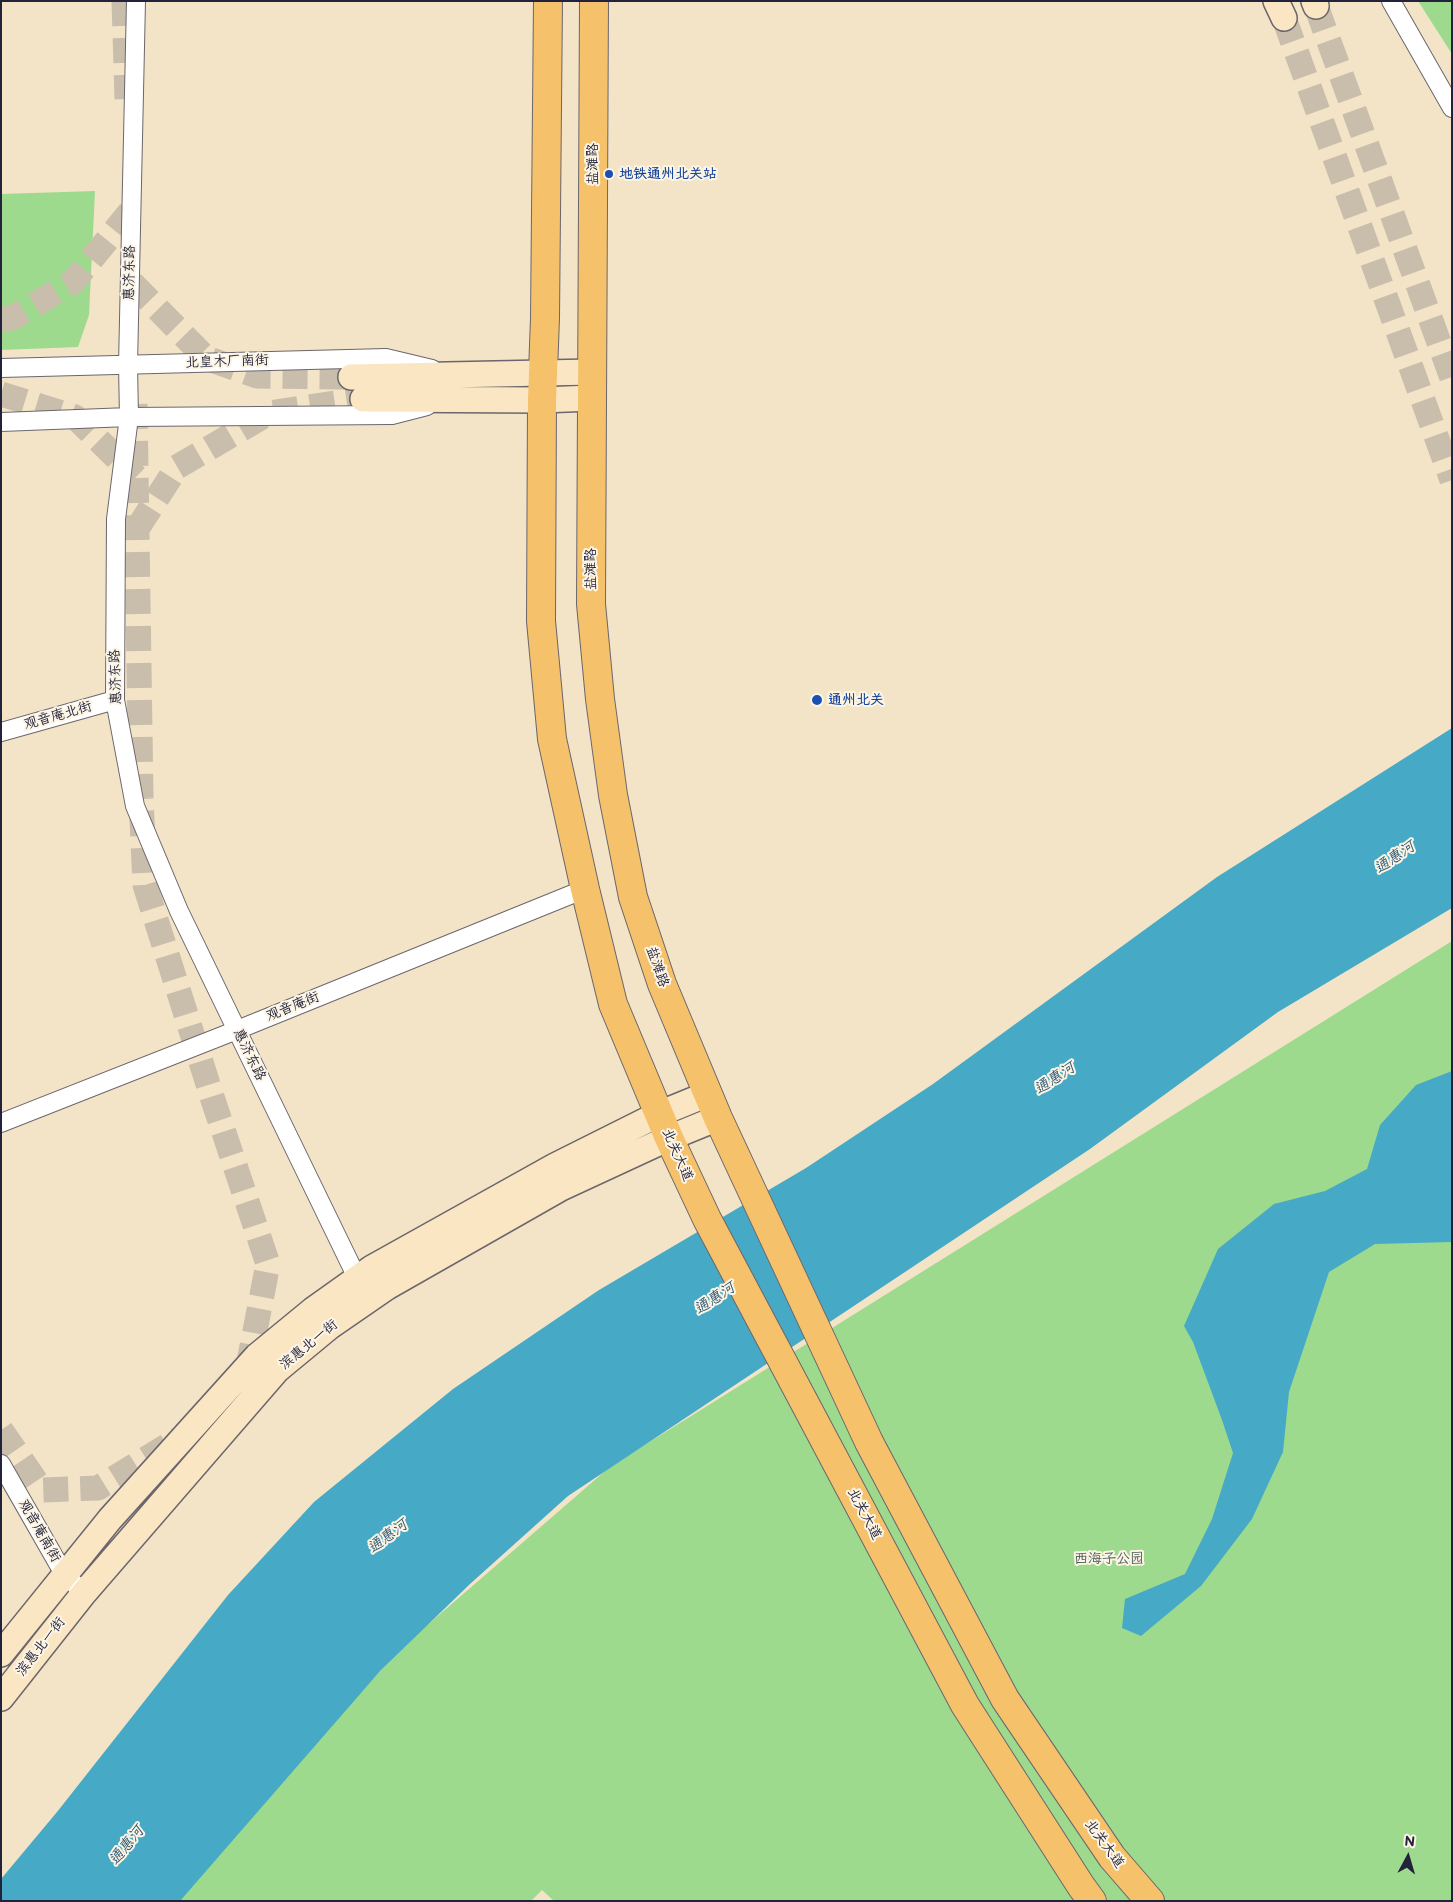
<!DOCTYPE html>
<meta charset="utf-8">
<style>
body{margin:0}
#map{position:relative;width:1453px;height:1902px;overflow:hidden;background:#f3e4c7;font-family:"Balsamiq Sans",sans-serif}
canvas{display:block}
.frame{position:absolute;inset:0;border:2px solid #22223b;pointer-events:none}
.north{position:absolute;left:1383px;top:1832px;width:50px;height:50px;-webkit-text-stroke:4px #fcf5e5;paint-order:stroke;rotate:6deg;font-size:14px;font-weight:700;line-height:20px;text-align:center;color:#22223b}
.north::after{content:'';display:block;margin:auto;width:18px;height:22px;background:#22223b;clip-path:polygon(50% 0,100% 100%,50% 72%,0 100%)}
</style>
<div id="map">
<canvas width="1453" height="1902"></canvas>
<div class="frame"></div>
<div class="north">N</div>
</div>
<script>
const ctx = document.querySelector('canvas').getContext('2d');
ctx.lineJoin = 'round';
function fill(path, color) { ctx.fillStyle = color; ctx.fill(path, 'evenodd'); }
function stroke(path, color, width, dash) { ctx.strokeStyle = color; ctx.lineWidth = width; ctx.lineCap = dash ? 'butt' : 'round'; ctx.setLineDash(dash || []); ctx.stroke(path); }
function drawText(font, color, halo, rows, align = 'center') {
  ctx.font = font + ' "Balsamiq Sans","LXGW WenKai TC",sans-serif'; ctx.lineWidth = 4; ctx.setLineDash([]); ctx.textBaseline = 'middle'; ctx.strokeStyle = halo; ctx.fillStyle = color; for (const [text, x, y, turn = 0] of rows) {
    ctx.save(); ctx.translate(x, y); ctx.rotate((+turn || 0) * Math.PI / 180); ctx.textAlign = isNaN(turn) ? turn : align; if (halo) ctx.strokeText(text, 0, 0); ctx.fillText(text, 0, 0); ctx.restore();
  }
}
fill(new Path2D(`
 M1418 1H1452V54Z
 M95 191 89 315 78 347 1 350V194Z
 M1452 941V1901H554L542 1890 531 1901H175L200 1869 402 1647 611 1466Z`), '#9dda8e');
fill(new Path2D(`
 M1452 728V908L1278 1012 1090 1149 568 1496 470 1584 381 1670 180 1901H1V1879L57 1812 228 1595 314 1502 453 1389 599 1290 806 1168 933 1084 1217 877Z
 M1452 1071V1242L1375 1244 1329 1272 1289 1392 1283 1452 1252 1519 1201 1586 1141 1636 1122 1628 1125 1599 1185 1574 1212 1519 1233 1453 1222 1420 1193 1342 1184 1326 1218 1249 1274 1204 1325 1191 1367 1169 1380 1125 1416 1085Z`), '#46aac6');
stroke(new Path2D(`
 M124 1 127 99
 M1316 6 1452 378
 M1284 18 1452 480
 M132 283 206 358 257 376 351 377
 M1 319 12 318 73 282 130 212
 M1 394 75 417 136 477
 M135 404 141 798 145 885 213 1100 268 1264 246 1377
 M137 529 177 467 269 413 363 399
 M1 1430 42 1490 98 1488 178 1439`), '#c9bdab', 25, [25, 12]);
const street = new Path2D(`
 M136 1 128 365 129 417 116 519 115 700 135 806 179 911 362 1288
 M1391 1 1452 108
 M1 368 386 358 432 369
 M1 422 129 417 392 415 427 406
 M1 732 115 700
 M1 1123 237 1030 585 889
 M1 1464 64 1574 84 1593`);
const secondary = new Path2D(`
 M1276 1 1284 18
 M1314 1 1316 6
 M351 377 592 372
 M363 399 542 400 592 398
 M1 1654 110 1519 257 1356 313 1310 372 1268 555 1166 659 1114 708 1094
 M1 1698 84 1593 277 1370 329 1327 387 1287 561 1188 669 1138 718 1118`);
const primary = new Path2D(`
 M548 1 545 318 542 400 541 621 552 739 585 889 613 1004 669 1138 707 1219 965 1705 1081 1886 1092 1901
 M594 1 591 604 600 699 613 795 633 897 662 984 718 1118 869 1442 1005 1699 1112 1857 1150 1901`);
stroke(street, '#6b666c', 20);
stroke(secondary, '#6b666c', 28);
stroke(primary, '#6b666c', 30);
stroke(street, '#fff', 18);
stroke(secondary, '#fbe6c4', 25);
stroke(primary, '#f5c16b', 28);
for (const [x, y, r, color] of [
 [609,174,5,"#1a4fb4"],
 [817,700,6,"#1a4fb4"]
]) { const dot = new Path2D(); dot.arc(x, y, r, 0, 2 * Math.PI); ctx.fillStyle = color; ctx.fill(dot); stroke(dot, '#fcf5e5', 2); }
drawText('14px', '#22223b', '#fcf5e5', [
 ["盐滩路",593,164,-90],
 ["惠济东路",130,273,-89],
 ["北皇木厂南街",227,362,-2],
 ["盐滩路",591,569,-90],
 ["惠济东路",116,677,-92],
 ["观音庵北街",58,716,-16],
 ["盐滩路",657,967,71],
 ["观音庵街",293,1007,-22],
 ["惠济东路",249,1055,64],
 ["北关大道",677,1155,66],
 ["滨惠北一街",309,1345,-39],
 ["北关大道",864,1514,62],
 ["观音庵南街",39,1531,60],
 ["滨惠北一街",41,1647,-52],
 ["北关大道",1104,1844,54]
]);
drawText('bold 14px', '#164399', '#fcf5e5', [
 ["地铁通州北关站",619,174],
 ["通州北关",828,700]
], 'left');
drawText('14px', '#475954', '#fcf5e5', [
 ["西海子公园",1109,1559]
]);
drawText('italic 15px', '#305873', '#fcf5e5', [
 ["通惠河",1395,858,-34],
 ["通惠河",1055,1079,-33],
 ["通惠河",715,1299,-33],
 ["通惠河",388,1537,-37],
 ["通惠河",127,1846,-51]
]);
</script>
